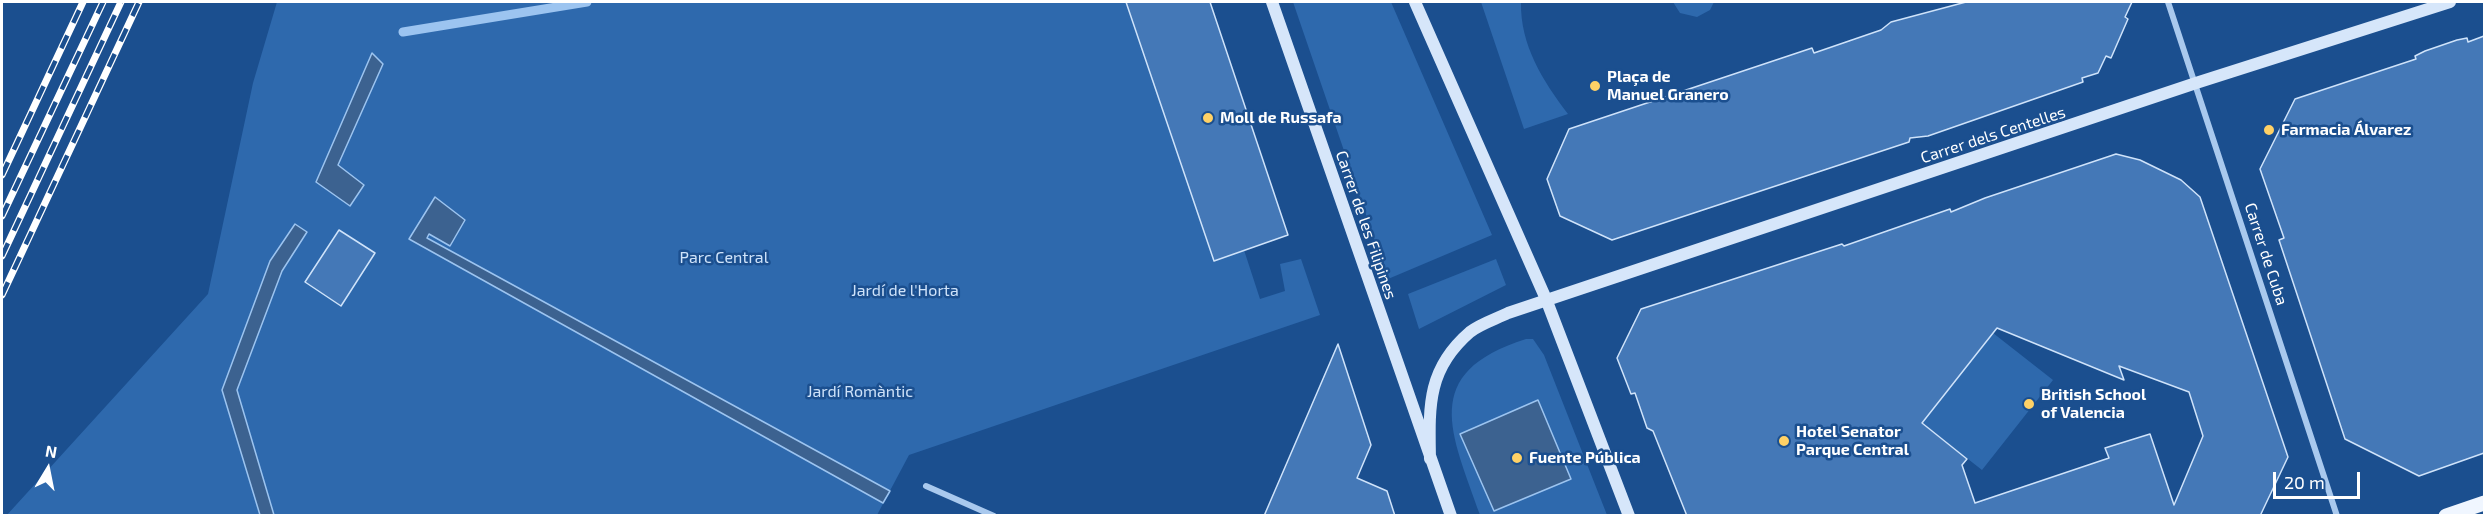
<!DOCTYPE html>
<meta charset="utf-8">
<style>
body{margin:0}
#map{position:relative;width:2486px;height:517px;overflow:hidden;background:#1b4f8f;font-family:"Exo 2",sans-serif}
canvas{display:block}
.frame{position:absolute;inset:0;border:3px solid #fff;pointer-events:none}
.north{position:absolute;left:18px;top:439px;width:60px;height:60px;-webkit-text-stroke:4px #1b4f8f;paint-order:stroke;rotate:10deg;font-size:16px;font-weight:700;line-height:24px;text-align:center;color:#fff}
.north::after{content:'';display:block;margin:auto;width:21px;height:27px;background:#fff;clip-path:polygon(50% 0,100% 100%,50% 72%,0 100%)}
.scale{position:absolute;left:2273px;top:472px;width:87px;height:27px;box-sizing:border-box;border:3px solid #fff;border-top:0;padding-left:8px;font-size:18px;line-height:21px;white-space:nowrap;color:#fff;-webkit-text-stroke:4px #1b4f8f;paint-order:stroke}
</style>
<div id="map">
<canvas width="2486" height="517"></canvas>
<div class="frame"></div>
<div class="north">N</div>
<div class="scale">20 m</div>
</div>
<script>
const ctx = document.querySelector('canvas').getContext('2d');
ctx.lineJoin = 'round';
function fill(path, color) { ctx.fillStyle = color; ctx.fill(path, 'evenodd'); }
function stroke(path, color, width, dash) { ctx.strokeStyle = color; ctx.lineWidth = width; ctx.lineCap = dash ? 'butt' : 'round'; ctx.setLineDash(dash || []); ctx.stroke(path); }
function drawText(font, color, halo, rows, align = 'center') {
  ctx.font = font + ' "Exo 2",sans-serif'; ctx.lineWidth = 5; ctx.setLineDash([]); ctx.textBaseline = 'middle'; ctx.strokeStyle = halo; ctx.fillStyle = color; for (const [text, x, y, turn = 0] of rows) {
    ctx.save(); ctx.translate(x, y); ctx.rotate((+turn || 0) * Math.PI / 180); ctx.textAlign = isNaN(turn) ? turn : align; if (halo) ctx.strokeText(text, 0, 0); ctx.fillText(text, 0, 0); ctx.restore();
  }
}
fill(new Path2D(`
 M277 2H1210L1288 235 1244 250 1260 299 1285 291 1280 264 1301 259 1320 315 909 455 877 515 6 516 208 294 253 83Z
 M1293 2H1391L1492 235 1388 279Z
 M1481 2H1521C1520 45 1543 81 1568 114L1524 129Z
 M1673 2H1714L1710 10 1697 17 1680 13Z
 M1496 259 1506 285 1419 329 1408 294Z
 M1993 333 2053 380 1982 470 1922 423Z
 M1526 339H1533L1544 355 1607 515H1480C1452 434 1418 373 1526 339Z`), '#2e69ad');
const water = new Path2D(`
 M372 53 383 64 338 165 364 185 350 206 316 182Z
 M435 197 465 220 450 246 429 234 427 238 890 491 883 503 409 239Z
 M295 224 307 232 282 271 237 390 274 515H260L222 390 270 261Z
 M1538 400 1571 479 1494 511 1460 434Z`);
fill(water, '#3c6290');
stroke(water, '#9cc4f0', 1.5);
stroke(new Path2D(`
 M403 32 587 2`), '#9cc4f0', 9);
const building = new Path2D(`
 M1126 2H1210L1288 235 1214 261Z
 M1966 2H2132L2125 17 2128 19 2111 58 2106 56 2098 73 2082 78 2083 82 1928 136 1910 138 1909 142 1612 240 1560 216 1547 179 1569 129 1812 48 1814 53 1881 30 1891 22Z
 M2484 36V453L2419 476 2345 439 2279 240 2284 238 2260 169 2295 99 2416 59 2415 56 2425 51 2457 40 2467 38 2468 42Z
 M2116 154 2140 160 2181 180 2200 197 2288 457 2260 516H1687L1653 431 1647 428 1635 393 1631 394 1617 358 1641 309 1842 244 1844 246 1950 209 1951 212 1985 198ZM1997 328 2124 380 2119 366 2189 392 2203 436 2174 505 2150 434 2105 448 2109 458 1975 503 1962 465 1967 459 1922 423Z
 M339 230 375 253 341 306 305 282Z
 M1338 344 1371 445 1357 478 1387 491 1395 516H1264Z`);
fill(building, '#4478b7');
stroke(building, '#cfe3fa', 1.5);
stroke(new Path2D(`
 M2168 2 2337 516
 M926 486 994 516`), '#a9c9ee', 6);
stroke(new Path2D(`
 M1272 2 1451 516
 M1415 2 1546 299 1629 516
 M1430 459C1429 406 1427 369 1470 332 1480 324 1496 319 1508 313L2196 83 2450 2`), '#d6e6fa', 12);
stroke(new Path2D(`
 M2446 516 2484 503`), '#f0f6ff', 15);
const rail = new Path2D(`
 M2 175 83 2
 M2 216 103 2
 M2 256 121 2
 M2 295 139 2`);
stroke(rail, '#fff', 7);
stroke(rail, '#1b4f8f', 4.5, [14]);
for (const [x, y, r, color] of [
 [1595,86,6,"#ffd166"],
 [1208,118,6,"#ffd166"],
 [2269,130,6,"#ffd166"],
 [2029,404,6,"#ffd166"],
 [1784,441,6,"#ffd166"],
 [1517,458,6,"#ffd166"]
]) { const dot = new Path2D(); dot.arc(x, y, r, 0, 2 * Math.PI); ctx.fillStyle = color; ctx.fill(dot); stroke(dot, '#1b4f8f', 2); }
drawText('bold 16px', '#fff', '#1b4f8f', [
 ["Plaça de",1607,77],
 ["Manuel Granero",1607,95],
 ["Moll de Russafa",1220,118],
 ["Farmacia Álvarez",2281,130],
 ["British School",2041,395],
 ["of Valencia",2041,413],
 ["Hotel Senator",1796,432],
 ["Parque Central",1796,450],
 ["Fuente Pública",1529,458]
], 'left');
drawText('16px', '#fff', '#1b4f8f', [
 ["Carrer dels Centelles",1993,135,-18],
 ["Carrer de les Filipines",1366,225,71],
 ["Carrer de Cuba",2266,254,72]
]);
drawText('16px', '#cfe3fa', '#1b4f8f', [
 ["Parc Central",724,258],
 ["Jardí de l'Horta",905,291],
 ["Jardí Romàntic",860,392]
]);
</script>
